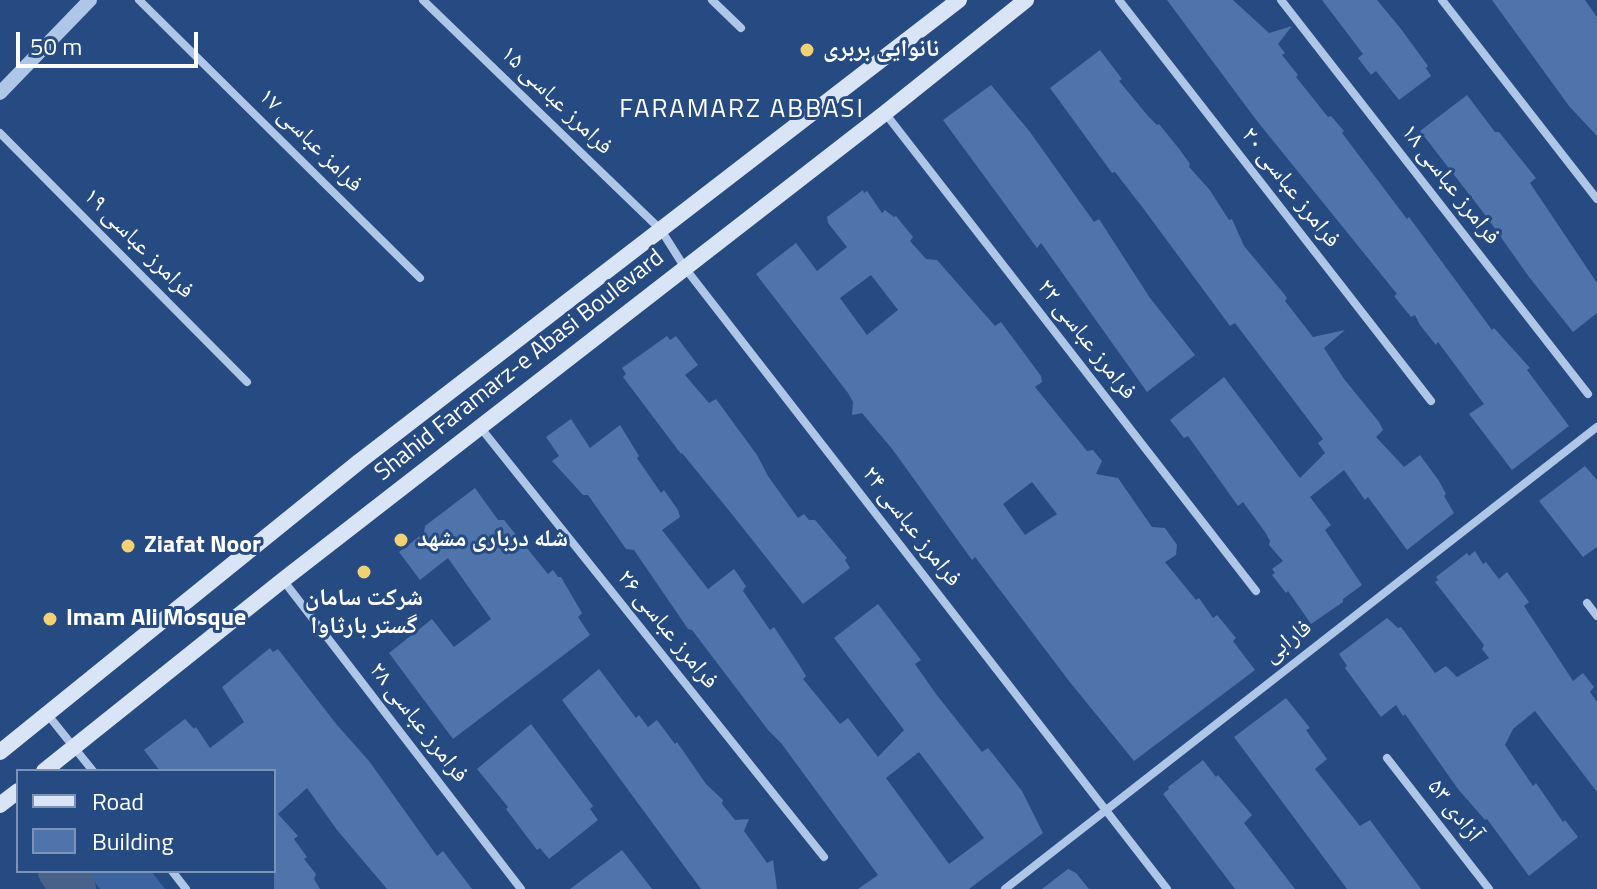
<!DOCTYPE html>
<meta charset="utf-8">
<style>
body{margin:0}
#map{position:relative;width:1597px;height:889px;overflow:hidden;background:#264b83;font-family:"Titillium Web",sans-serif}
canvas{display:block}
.legend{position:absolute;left:16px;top:769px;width:260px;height:104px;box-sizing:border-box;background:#264b83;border:2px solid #7d93b5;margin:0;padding:10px 14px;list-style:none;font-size:24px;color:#fff}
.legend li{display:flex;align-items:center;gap:16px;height:40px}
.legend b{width:40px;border:2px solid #7d93b5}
.scale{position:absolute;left:16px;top:32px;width:182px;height:36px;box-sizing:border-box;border:4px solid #fff;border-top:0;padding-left:10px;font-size:24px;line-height:28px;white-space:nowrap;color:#fff;-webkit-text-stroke:6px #264b83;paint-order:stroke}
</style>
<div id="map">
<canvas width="1597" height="889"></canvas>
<ul class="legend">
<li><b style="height:10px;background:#d9e4f6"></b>Road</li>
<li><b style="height:22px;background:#4f74ab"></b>Building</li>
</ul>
<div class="scale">50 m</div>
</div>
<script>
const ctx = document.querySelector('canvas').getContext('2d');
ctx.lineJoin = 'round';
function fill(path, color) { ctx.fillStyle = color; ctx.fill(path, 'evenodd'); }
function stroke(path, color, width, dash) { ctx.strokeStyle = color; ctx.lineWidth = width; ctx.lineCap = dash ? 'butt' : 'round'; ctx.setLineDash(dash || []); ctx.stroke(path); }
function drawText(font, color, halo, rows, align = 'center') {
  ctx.font = font + ' "Titillium Web","Noto Naskh Arabic",sans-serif'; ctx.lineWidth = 6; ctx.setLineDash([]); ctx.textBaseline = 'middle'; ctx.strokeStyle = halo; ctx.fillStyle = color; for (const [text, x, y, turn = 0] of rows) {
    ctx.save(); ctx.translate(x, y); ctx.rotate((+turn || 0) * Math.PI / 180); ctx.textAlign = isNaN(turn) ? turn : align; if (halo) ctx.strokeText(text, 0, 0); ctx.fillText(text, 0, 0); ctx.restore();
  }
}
fill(new Path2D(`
 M86 871H151L165 889H100Z`), '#3b64a0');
stroke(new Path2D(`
 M60 871 74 889`), '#48628a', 44);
fill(new Path2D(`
 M1167 0H1233L1269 33 1292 26 1278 44 1285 53 1282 55 1298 75 1296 77 1328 117 1331 116 1344 131 1342 133 1407 219 1409 217 1492 330 1494 328 1530 368 1527 370 1569 426 1512 470 1469 414 1484 404 1438 342 1436 345 1420 325 1415 315 1411 317 1394 296 1397 294 1257 121Z
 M1322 0H1377L1401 29 1428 66 1426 68 1431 76 1399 100 1376 71 1371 75 1358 58 1363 54Z
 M1492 0H1585L1597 17V136L1569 106Z
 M1100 50 1122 79 1119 81 1148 116 1157 125 1159 124 1180 150 1190 164 1189 167 1209 189 1229 220 1232 219 1244 246 1280 289 1287 298 1285 301 1313 337 1345 330 1324 348 1344 379 1379 422 1383 430 1376 437 1404 467 1420 455 1439 481 1446 494 1444 496 1454 513 1407 550 1368 497 1365 500 1344 470 1310 497 1331 525 1325 530 1362 585 1343 599V602L1311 624 1288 591 1286 593 1272 575 1275 573 1272 569 1283 561 1269 545 1270 541 1265 532 1243 502 1238 506 1188 436 1184 438 1170 420 1224 377 1300 478 1325 453 1318 443 1323 439 1235 323 1230 326 1143 208 1115 172 1112 173 1050 88Z
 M991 85 1030 132 1094 222 1099 219 1150 298 1195 355 1147 392 1041 243 1037 248 943 120Z
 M1467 95 1495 132H1499L1536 178 1530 183 1597 283V313L1573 332 1529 277 1486 216 1420 131Z
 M863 190 864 193 867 191 882 213 885 210 894 217 896 216 913 237 910 241 926 259 937 260 995 326 1001 322 1041 376 1042 382 1035 387 1087 451 1093 450 1102 461 1096 474 1118 478 1152 527 1165 528 1177 545 1176 555 1165 562 1196 600 1199 598 1213 618 1217 615 1236 638 1233 641 1255 670 1134 761 1069 681 975 557 972 560 893 450 862 413 852 415 853 402 848 393 756 274 796 243 817 271 847 247 828 223 827 217ZM871 275 898 310 867 335 840 298ZM1032 482 1057 514 1025 535 1003 504Z
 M667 336 670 340 676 336 698 365 685 375 709 403 716 399 757 455 768 476 798 518 804 514 809 520H815L847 558 845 560 850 568 803 604 735 518 682 453 681 454 623 377 626 374 622 368Z
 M571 419 590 448 620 425 639 456 637 458 661 493 664 490 678 510 680 517 662 530 708 589 734 569 746 586 743 591 770 630 774 627 800 666 806 676 803 679 840 724 848 718 878 757 904 730 834 638 878 604 921 660 915 664 936 694 982 752 988 748 1022 791 1043 833 969 889H858L878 875 781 743 768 730 692 630 688 629 634 550 626 549 588 495H583L552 461 559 456 546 437ZM919 752 984 838 949 864 886 778Z
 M1585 466 1597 480V547L1583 557 1539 501Z
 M475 488 498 520H504L548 574 553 570 558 577H561L582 613 578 617 590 635 453 739 389 653 432 619 454 647 491 619 448 558 420 580 399 552 424 533 425 526Z
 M1475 551 1483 564 1486 562 1499 579 1507 572 1529 602 1524 606 1573 681 1583 673 1594 687 1590 692 1597 702V792L1535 711 1513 729 1505 745 1533 786 1536 783 1563 822 1565 820 1578 837 1529 876 1487 819 1485 820 1458 789 1405 714 1403 716 1396 705 1381 717 1345 668 1347 666 1339 654 1387 618 1398 628 1401 627 1435 673 1446 666 1457 677 1489 658 1482 649 1484 645 1435 582 1438 580 1436 577 1467 553 1469 556Z
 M270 648 273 652 278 649 337 725 369 761 437 856 443 851 472 889H387L337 830 307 788 278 814 298 836 294 839 307 857 304 859 316 874 314 879 320 889H274V771H160L144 750 185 719 194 729 196 727 210 748 244 722 222 687Z
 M599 669 636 718 639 715 648 727 657 720 675 744 677 742 706 784 723 800 722 804 735 820 749 819 744 831 767 863 773 860 777 889H701L562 700Z
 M1286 698 1310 728 1306 730 1327 759 1315 769 1360 826 1370 820 1421 889H1347L1234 737Z
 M531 724 593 806 590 809 598 820 549 859 540 848 537 850 506 809 508 807 477 769Z
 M1203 760 1216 777 1218 775 1252 815 1244 823 1295 889H1235L1163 794 1169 789 1168 787Z
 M622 850 652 889H570Z
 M1068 869 1076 873 1089 889H1042Z`), '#4f74ab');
stroke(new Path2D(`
 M139 0 420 278
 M423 0 661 230 685 268 1167 889
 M712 0 741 28
 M1119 0 1431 401
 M1281 0 1588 394
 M1442 0 1597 199
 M885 113 1256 591
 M0 133 247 382
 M480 427 824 857
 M283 580 521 889
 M1587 603 1597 616
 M48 715 93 771
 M1387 758 1489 889
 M172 871 186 889
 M1005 889 1597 427`), '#afc6e7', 8);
stroke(new Path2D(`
 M0 93 90 0`), '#afc6e7', 14);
stroke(new Path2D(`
 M0 752 360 461 959 0
 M44 771 283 580 885 113 1026 0
 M0 805 18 791`), '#d9e4f6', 16);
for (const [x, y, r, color] of [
 [807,50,8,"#f0d174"],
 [401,540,8,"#f0d174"],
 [128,546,8,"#f0d174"],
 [364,572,8,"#f0d174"],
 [50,619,8,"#f0d174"]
]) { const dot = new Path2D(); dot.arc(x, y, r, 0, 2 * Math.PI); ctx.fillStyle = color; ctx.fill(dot); stroke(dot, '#264b83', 3); }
drawText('bold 24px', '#fff', '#264b83', [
 ["نانوایی بربری",823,50],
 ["شله درباری مشهد",417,540],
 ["Ziafat Noor",144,546],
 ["شرکت سامان",364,599,"center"],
 ["گستر بارثاوا",364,627,"center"],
 ["Imam Ali Mosque",66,619]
], 'left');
drawText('24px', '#fff', '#264b83', [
 ["فرامرز عباسی ۱۵",556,101,44],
 ["فرامز عباسی ۱۷",310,141,45],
 ["فرامرز عباسی ۱۸",1450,185,52],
 ["فرامرز عباسی ۲۰",1290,188,52],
 ["فرامرز عباسی ۱۹",138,244,45],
 ["فرامرز عباسی ۲۲",1086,340,52],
 ["Shahid Faramarz-e Abasi Boulevard",520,366,-38],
 ["فرامرز عباسی ۲۴",911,527,52],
 ["فرامرز عباسی ۲۶",667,630,51],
 ["فارابی",1288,642,-38],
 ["فرامرز عباسی ۲۸",418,723,52],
 ["۵۳ آزادی",1454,811,52]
]);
ctx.letterSpacing = '2px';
drawText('26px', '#fff', '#264b83', [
 ["FARAMARZ ABBASI",742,111]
]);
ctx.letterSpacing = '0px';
</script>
